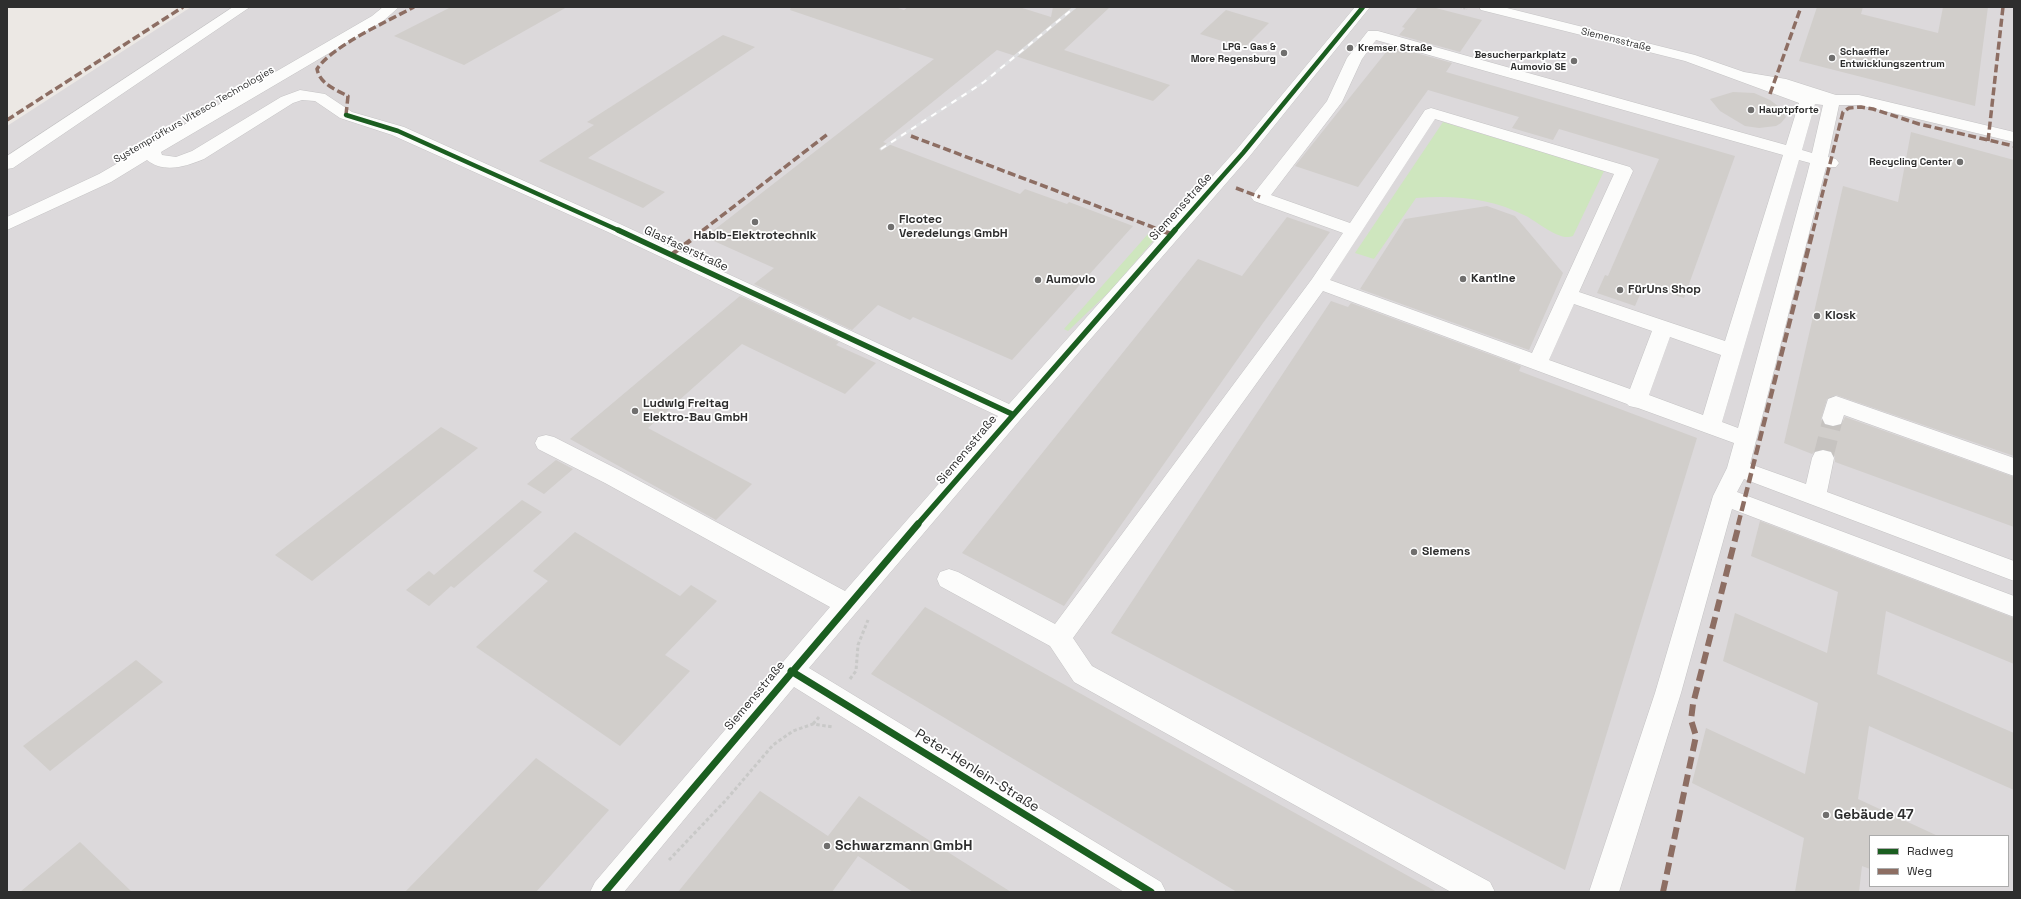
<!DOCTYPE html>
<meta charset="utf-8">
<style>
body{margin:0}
#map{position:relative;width:2021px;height:899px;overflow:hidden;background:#ece8e4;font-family:"Space Grotesk",sans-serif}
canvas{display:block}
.frame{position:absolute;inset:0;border:8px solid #2e2e2e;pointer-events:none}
.legend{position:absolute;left:1869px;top:835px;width:140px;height:52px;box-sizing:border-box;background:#fff;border:1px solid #ababab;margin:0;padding:5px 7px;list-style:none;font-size:12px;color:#2e2e2e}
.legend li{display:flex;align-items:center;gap:8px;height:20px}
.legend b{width:20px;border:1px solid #ababab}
</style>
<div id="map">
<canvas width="2021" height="899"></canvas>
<div class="frame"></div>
<ul class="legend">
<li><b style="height:5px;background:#1b5e20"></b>Radweg</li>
<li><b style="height:5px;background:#8d6e63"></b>Weg</li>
</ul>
</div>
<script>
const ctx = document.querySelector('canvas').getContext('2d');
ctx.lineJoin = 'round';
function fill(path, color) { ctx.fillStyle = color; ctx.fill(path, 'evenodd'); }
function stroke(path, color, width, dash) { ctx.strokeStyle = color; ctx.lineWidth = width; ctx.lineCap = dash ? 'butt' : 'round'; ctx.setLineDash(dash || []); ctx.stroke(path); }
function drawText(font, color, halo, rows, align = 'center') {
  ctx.font = font + ' "Space Grotesk",sans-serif'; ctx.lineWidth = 3.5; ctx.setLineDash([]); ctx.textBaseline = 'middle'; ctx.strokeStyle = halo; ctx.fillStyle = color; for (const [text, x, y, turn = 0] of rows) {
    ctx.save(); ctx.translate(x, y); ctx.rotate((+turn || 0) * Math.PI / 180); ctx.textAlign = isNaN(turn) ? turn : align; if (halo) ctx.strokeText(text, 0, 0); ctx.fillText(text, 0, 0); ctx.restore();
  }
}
fill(new Path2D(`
 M191 7H2014V892H7V126ZM1870 836H2008V886H1870Z`), '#dcd9db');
fill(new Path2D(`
 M1443 122 1604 171 1573 236C1560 242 1538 222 1526 216 1491 198 1455 195 1416 198L1374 259 1355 253Z
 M1148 234 1153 236 1154 240 1112 289 1068 331 1064 329Z`), '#cee6be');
fill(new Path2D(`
 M451 7H567L464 65 394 36Z
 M791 7H895L904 10 908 7H1019L1051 17 1053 7H1110L1064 50 1170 85 1153 101 997 50 883 142 1020 194 1025 189 1067 204 1069 202 1133 226 1012 360 913 317 910 320 878 305 852 330 754 284 774 268 705 237 934 59 790 10Z
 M1418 7H1432L1482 20 1460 52 1399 35 1405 28 1402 27Z
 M1817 7H1863L1861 14 1938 33 1943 7H1988L1975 106 1799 61Z
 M1226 10 1269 23 1244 48 1200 34Z
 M723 35 755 47 588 158 665 192 643 208 539 161 594 125 587 122Z
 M1391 46 1452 63 1446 72 1735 156 1684 298 1644 285 1635 306 1597 293 1605 275 1608 276 1659 159 1559 129 1553 140 1512 128 1519 117 1428 90 1358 187 1295 166Z
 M1733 92 1754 93 1770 100 1782 109 1786 117 1781 123 1776 126 1759 128 1745 126 1720 111 1710 99Z
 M1911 132 2014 160V456L1836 395 1827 399 1821 419 1825 425 1833 427 1841 425 1845 417 2014 477V527L1835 462V457L1831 451 1823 449 1815 451 1812 454 1784 443 1843 186 1898 202Z
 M1487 206 1515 216 1563 273 1529 350 1360 289 1405 219Z
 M1287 217 1330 232 1263 323 1064 606 962 553 1198 259 1242 276Z
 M740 296 839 342 836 345 876 363 845 394 742 344 648 428 752 484 716 520 570 439Z
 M1331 301 1348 307 1351 303 1521 366 1519 371 1697 438 1565 870 1111 633Z
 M441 427 478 448 312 581 275 555Z
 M556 460 573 469 544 494 527 484Z
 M522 500 542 512 454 588 451 586 429 606 406 590 429 571 434 575Z
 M1760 521 2014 618V664L1886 611 1877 674 2014 733V790L1869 726 1858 799 1938 836H1870V869L1862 866 1859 892H1795L1804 838 1692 783 1706 728 1805 774 1818 703 1723 661 1735 613 1827 653 1838 592 1751 556Z
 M575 532 680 596 691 585 717 601 665 655 690 671 620 746 476 647 548 581 533 571Z
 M925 607 1437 892H1237L871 674Z
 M136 660 163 682 50 771 23 746Z
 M536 758 609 810 536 892H405Z
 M760 791 828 836 859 796 1011 892H913L858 856 832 892H678Z
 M80 842 132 892H20Z`), '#d1cecb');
stroke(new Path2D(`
 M1823 458 1833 418`), '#c6c3c0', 20, [20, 10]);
const minor = new Path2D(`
 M233 7H250L13 168 7 169V156Z
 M383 7H399L382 22 161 152 162 155 176 157 192 151 281 97 300 90 325 94 352 112 404 127 620 224 1009 404 1237 149 1355 7H1370L1249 157 1020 420 809 668 1161 882 1166 892H1124L794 687 624 892H590L595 882 830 607 605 483 538 449 535 443 538 437 546 435 554 437 621 471 845 591 998 416 608 232 392 135 340 118 315 101 302 100 293 103 204 159C187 166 164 174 147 160L111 182 7 230V217L99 174 372 16Z
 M1479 7H1503L1695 55 1744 72 1786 79 1836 95H1859L2014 132V142L1859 105H1839L1828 157 1836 159 1839 163 1836 167H1826L1750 464 1806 484 1812 458 1815 452 1823 450 1831 452 1834 458 1827 492 2014 561V581L1744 479 1737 492 2014 596V617L1732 509 1681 693 1619 892H1589L1655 693 1713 496 1727 468 1734 443 1638 408 1629 406 1627 404 1323 291 1073 638 1092 666 1490 882 1495 892H1451L1074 682 1050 646 940 586 937 579 940 572 949 569 958 572 1055 624 1312 279 1343 233 1254 201 1251 197 1327 101 1347 58 1368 31H1378L1786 145 1799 103 1685 61 1481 10ZM1376 40 1783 155 1725 341 1579 292 1633 171 1630 167 1431 108 1425 110 1350 223 1271 195 1342 102 1362 59ZM1815 104 1823 105 1812 153 1802 150ZM1435 119 1614 174 1532 353 1330 280ZM1799 160 1810 163 1807 175 1738 428 1722 422ZM1574 304 1652 331 1630 389 1549 360ZM1670 337 1721 355 1703 415 1649 395Z
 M1836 396 2014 458V476L1844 415 1841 424 1833 426 1825 424 1822 418 1828 399Z`);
stroke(minor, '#c5c4c5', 1);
stroke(new Path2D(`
 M1460 7 1467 9`), '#c9c9c8', 2, [2, 1.5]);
stroke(new Path2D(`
 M850 679 856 671 858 645 868 620
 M813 724 819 717
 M669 860 726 800 773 745 793 731 813 724 833 727`), '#c9c9c8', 3, [3.5, 2.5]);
fill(minor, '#fcfcfb');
const rail = new Path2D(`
 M881 149 984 82 1075 7`);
stroke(rail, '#dfdfe1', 3);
stroke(rail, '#fff', 2, [6]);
stroke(new Path2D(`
 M1770 94 1801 7
 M346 115 348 96C336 90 320 84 317 69 332 46 388 21 414 7
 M7 120 183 7
 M911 136 1163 231
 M1988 141 2003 7
 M1236 188 1260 197
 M702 231 829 133
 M1813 231 1843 112 1849 108 1861 107 1873 109 1919 124 2014 146`), '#8d6e63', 3.5, [8, 3.5]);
stroke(new Path2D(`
 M1160 230 1171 234
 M671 255 704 230
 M1738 525 1813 230`), '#8d6e63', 4.5, [10, 4.5]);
stroke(new Path2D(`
 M1663 892 1696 736 1691 720 1693 704 1739 524`), '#8d6e63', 6, [12, 6]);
stroke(new Path2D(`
 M346 115 398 131 620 231
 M1174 231 1243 153 1363 7`), '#1b5e20', 4.5);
stroke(new Path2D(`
 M618 230 1012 414
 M917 525 1175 230`), '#1b5e20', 5.5);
stroke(new Path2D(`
 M791 671 1151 892
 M605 892 918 524`), '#1b5e20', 7);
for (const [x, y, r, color] of [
 [1350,48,4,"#706f6e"],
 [1284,53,4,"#706f6e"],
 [1832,58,4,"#706f6e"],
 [1574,61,4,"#706f6e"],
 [1751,110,4,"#706f6e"],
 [1960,162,4,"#706f6e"],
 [755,222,4,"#706f6e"],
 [891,227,4,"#706f6e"],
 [1463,279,4,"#706f6e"],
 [1038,280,4,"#706f6e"],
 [1620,290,4,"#706f6e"],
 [1817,316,4,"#706f6e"],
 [635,411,4,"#706f6e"],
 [1414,552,4,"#706f6e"],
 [1826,815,4,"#706f6e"],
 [827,846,4,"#706f6e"]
]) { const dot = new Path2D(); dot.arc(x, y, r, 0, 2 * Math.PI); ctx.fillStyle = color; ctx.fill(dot); stroke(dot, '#fff', 1.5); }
drawText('10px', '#2e2e2e', '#fff', [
 ["Siemensstraße",1616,40,14],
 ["Systemprüfkurs Vitesco Technologies",194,115,-30]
]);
drawText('bold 10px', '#2e2e2e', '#fff', [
 ["LPG - Gas &",1276,47],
 ["More Regensburg",1276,59],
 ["Kremser Straße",1358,48,"left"],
 ["Schaeffler",1840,52,"left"],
 ["Entwicklungszentrum",1840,64,"left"],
 ["Besucherparkplatz",1566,55],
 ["Aumovio SE",1566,67],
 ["Hauptpforte",1759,110,"left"],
 ["Recycling Center",1952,162]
], 'right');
drawText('12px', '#2e2e2e', '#fff', [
 ["Siemensstraße",1181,207,-48],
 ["Glasfaserstraße",686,249,25],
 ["Siemensstraße",967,450,-50],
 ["Siemensstraße",755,696,-50]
]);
drawText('bold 12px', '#2e2e2e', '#fff', [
 ["Ficotec",899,220],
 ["Veredelungs GmbH",899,234],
 ["Habib-Elektrotechnik",755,236,"center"],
 ["Kantine",1471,279],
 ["Aumovio",1046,280],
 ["FürUns Shop",1628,290],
 ["Kiosk",1825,316],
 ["Ludwig Freitag",643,404],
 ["Elektro-Bau GmbH",643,418],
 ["Siemens",1422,552]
], 'left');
drawText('14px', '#2e2e2e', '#fff', [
 ["Peter-Henlein-Straße",977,771,32]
]);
drawText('bold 14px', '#2e2e2e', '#fff', [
 ["Gebäude 47",1834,815],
 ["Schwarzmann GmbH",835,846]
], 'left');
</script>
